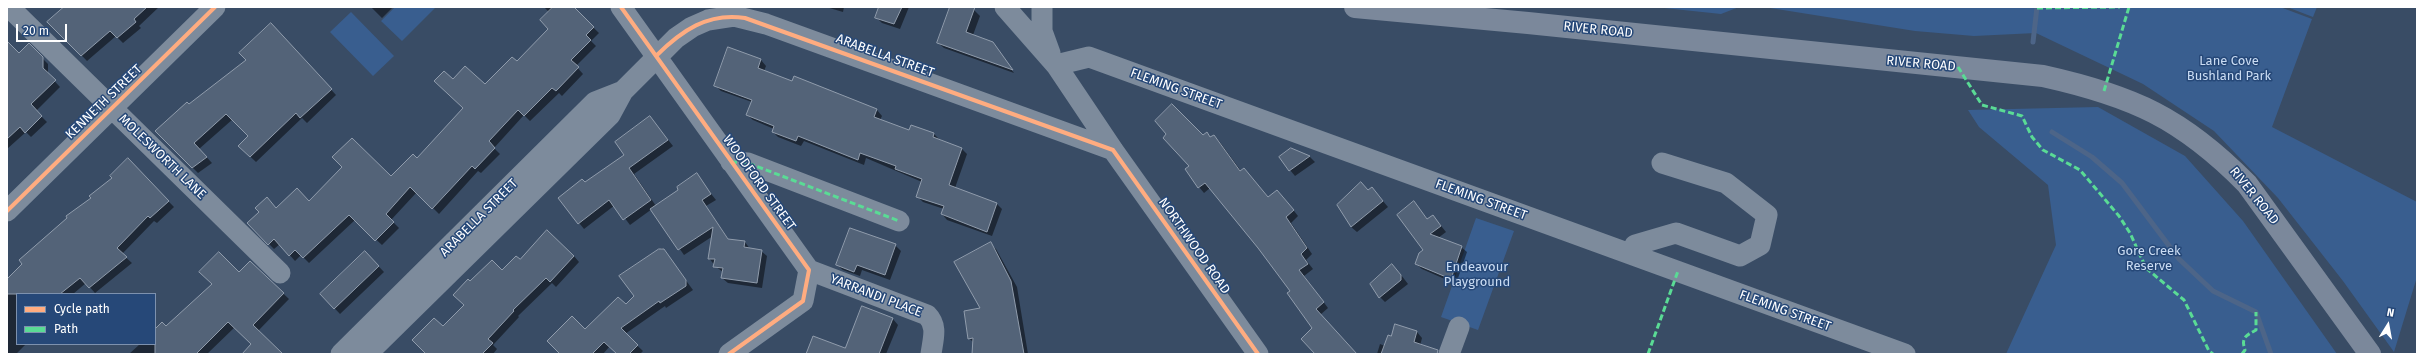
<!DOCTYPE html>
<style>
body{margin:0}
#map{position:relative;width:2424px;height:361px;overflow:hidden;background:#394c65;font-family:"Fira Sans",sans-serif}
canvas{display:block}
.frame{position:absolute;inset:0;border:8px solid #fff;pointer-events:none}
.legend{position:absolute;left:16px;top:293px;width:140px;height:52px;box-sizing:border-box;background:#264878;border:1px solid #7d91ae;margin:0;padding:5px 7px;list-style:none;font-size:12px;color:#fff}
.legend li{display:flex;align-items:center;gap:8px;height:20px}
.legend b{width:20px;border:1px solid #7d91ae}
.north{position:absolute;left:2368px;top:305px;width:40px;height:40px;-webkit-text-stroke:3px #264878;paint-order:stroke;rotate:11deg;font-size:11px;font-weight:700;line-height:16px;text-align:center;color:#fff}
.north::after{content:'';display:block;margin:auto;width:14px;height:18px;background:#fff;clip-path:polygon(50% 0,100% 100%,50% 72%,0 100%)}
.scale{position:absolute;left:16px;top:24px;width:51px;height:18px;box-sizing:border-box;border:2px solid #fff;border-top:0;padding-left:5px;font-size:12px;line-height:14px;white-space:nowrap;color:#fff;-webkit-text-stroke:3px #264878;paint-order:stroke}
</style>
<div id="map">
<canvas width="2424" height="361"></canvas>
<div class="frame"></div>
<ul class="legend">
<li><b style="height:5px;background:#ffac80"></b>Cycle path</li>
<li><b style="height:5px;background:#5adb95"></b>Path</li>
</ul>
<div class="north">N</div>
<div class="scale">20 m</div>
</div>
<script>
const ctx = document.querySelector('canvas').getContext('2d');
ctx.lineJoin = 'round';
function fill(path, color) { ctx.fillStyle = color; ctx.fill(path, 'evenodd'); }
function stroke(path, color, width, dash) { ctx.strokeStyle = color; ctx.lineWidth = width; ctx.lineCap = dash ? 'butt' : 'round'; ctx.setLineDash(dash || []); ctx.stroke(path); }
function drawText(font, color, halo, rows, align = 'center') {
  ctx.font = font + ' "Fira Sans",sans-serif'; ctx.lineWidth = 3; ctx.setLineDash([]); ctx.textBaseline = 'middle'; ctx.strokeStyle = halo; ctx.fillStyle = color; for (const [text, x, y, turn = 0] of rows) {
    ctx.save(); ctx.translate(x, y); ctx.rotate((+turn || 0) * Math.PI / 180); ctx.textAlign = isNaN(turn) ? turn : align; if (halo) ctx.strokeText(text, 0, 0); ctx.fillText(text, 0, 0); ctx.restore();
  }
}
fill(new Path2D(`
 M395 7H436L402 41 381 21Z
 M1655 7H1739L1721 14Z
 M1764 7H2280L2312 19 2272 127 2417 202V277L2394 352 2343 281 2278 198 2214 131 2143 84 2036 33 1974 36 1915 31Z
 M2287 7H2317L2313 17Z
 M351 12 394 56 373 76 330 32Z
 M2098 107 2185 156 2243 221 2337 354H2006L2056 245 2048 185 1979 127 1968 110Z
 M1476 218 1514 231 1478 330 1441 317Z`), '#395e8f');
fill(new Path2D(`
 M65 7H159L139 26 141 28 123 43 116 36 87 61 49 22Z
 M371 7H393L382 18Z
 M544 7H572L599 33 591 41 596 46 576 66 583 74 562 96 559 93 530 121 524 115 494 148 500 154 481 173 478 171 439 214 417 192 391 220 399 228 382 245 355 220 309 263 301 255 295 261 280 244 274 249 248 223 277 209 310 202 391 177 417 160 464 108 453 80 485 86 517 63 550 29 549 12Z
 M826 7H844L843 12Z
 M880 7H909L900 29 882 23 876 17Z
 M951 7H966L974 10 980 16 973 35 993 43 1014 73 944 48 938 43Z
 M276 30 336 95 307 123 302 118 256 162 239 146 250 136 233 119 199 149 212 163 198 173 156 131 247 60Z
 M29 45 48 64V74L60 87 36 111 47 122 31 137 26 132 7 149V52L19 54Z
 M728 48 761 60 766 66 764 71 793 82 795 77 877 110 882 116 880 120 910 131 911 126 934 134 939 139 962 149 967 154 955 188 997 204 1002 209 992 236 947 220 942 214 944 209 923 202 917 196 922 182 866 158 864 165 804 141 801 146 778 137 773 132 774 129 753 120 747 115 752 102 721 91 715 85Z
 M650 117 673 146 634 174 656 206 680 190 696 175 716 200 706 206 729 240 745 242 750 249 761 251 767 256 762 288 728 283 722 278 723 272 715 266 709 258 713 236 684 255 652 209 630 225 615 205 584 229 559 198 585 183 626 155Z
 M1207 133 1211 138 1214 136 1219 141 1241 171 1244 169 1269 198 1283 197 1298 216 1291 223 1312 254 1306 260 1313 269 1304 276 1328 308 1320 315 1357 354H1316L1314 328 1291 291 1259 247 1210 188 1204 193 1199 187 1190 166 1203 137Z
 M1291 150 1310 157 1315 162 1295 176 1290 170Z
 M128 160 174 207 157 223 154 221 122 254 132 263 95 293 86 283 73 294H17V344H26L16 354H7V280L113 178Z
 M1369 191 1377 194 1388 207 1357 232 1351 227Z
 M1414 202 1428 220 1438 222 1446 232 1438 238 1461 247 1467 252 1456 284 1422 269 1416 264 1424 250Z
 M990 244 996 249 1017 287 1028 354H973L974 343 969 338 981 309Z
 M895 245 901 251 890 280 862 270 860 276 843 270 837 265Z
 M662 248 693 290 666 308 665 306 625 334 643 351 640 354H618L610 346 603 354H561L585 330 626 305 636 296 621 277Z
 M365 252 384 272 340 314 321 294Z
 M574 256 579 262 556 287 552 283 518 316 519 317 493 345 497 349 493 354H427L443 328 465 305 470 283 502 271 520 261Z
 M250 262 289 299 258 331 282 354H243L252 344 235 327 207 354H129L140 344H155V330L165 327 239 273Z
 M1398 271 1408 284 1385 302 1380 297Z
 M893 319 898 325 886 354H808L846 349Z
 M1396 325 1417 332 1422 338 1420 346 1423 354H1377L1380 344 1385 346 1392 337Z`), '#0007');
stroke(new Path2D(`
 M2033 42 2037 7
 M2052 132 2092 157 2122 183 2179 259 2213 291 2256 312 2271 354`), '#4d6588', 5);
const building = new Path2D(`
 M64 7H147L134 19 136 22 117 38 110 31 81 56 47 22Z
 M553 7H574L594 27 586 35 591 40 571 60 579 67 556 91 552 88 524 116 518 110 489 141 495 148 475 169 472 166 432 209 410 187 386 214 394 222 375 241 349 215 303 258 295 250 289 256 274 239 268 245 247 223 259 212 255 208 267 197 276 208 297 188 309 201 342 167 332 157 352 138 391 176 413 154 417 158 463 108 434 81 444 71 453 79 465 66 485 84 512 57 517 61 548 29 540 20Z
 M879 7H902L894 24 875 18Z
 M950 7H975L966 32 993 42 1013 70 937 43Z
 M271 23 332 89 300 118 296 113 250 157 238 146 248 136 226 114 194 143 207 157 192 168 155 131 187 102 189 104 246 60 239 53Z
 M7 41 19 53 29 43 43 57V68L56 80 31 104 42 116 25 133 20 127 7 139Z
 M728 47 761 59 758 68 792 81 794 76 877 109 874 117 909 130 911 125 934 133 933 137 962 148 949 185 997 203 987 232 941 214 944 206 916 197 922 179 895 169 896 166 860 153 858 160 798 136 796 141 772 132 774 126 746 115 752 100 714 86Z
 M1172 104 1203 135 1207 132 1210 137 1214 135 1240 171 1244 168 1268 197 1277 190 1294 210 1286 217 1307 248 1301 254 1308 264 1299 270 1324 302 1316 309 1357 354H1315L1301 339 1312 328 1287 293 1290 291 1258 248 1205 183 1198 188 1185 169 1189 166 1163 138 1166 134 1155 121Z
 M650 116 668 140 629 168 651 200 623 220 609 200 578 224 558 198 582 179 585 182 624 155 615 142Z
 M1291 148 1310 156 1289 171 1279 157Z
 M128 158 169 201 150 218 148 216 117 248 127 257 89 288 80 278 60 294H7V279L22 264 19 260 67 218 66 216 91 198 89 196 112 178 110 176Z
 M697 173 711 194 702 200 728 239 745 241 744 247 762 250 757 283 721 278 723 268 713 267 715 259H708L713 227 678 250 650 209 678 190 677 187Z
 M1361 182 1368 190 1372 187 1383 201 1351 227 1337 205Z
 M1414 201 1427 219 1433 215 1441 226 1430 234 1462 246 1451 279 1415 264 1419 253 1423 250 1397 215Z
 M850 228 896 244 885 275 857 265 854 272 836 265Z
 M547 230 574 256 550 282 546 278 513 310 514 311 488 339 493 343 482 354H426L412 340 434 318 443 326 464 305 453 295 468 279 470 281 492 260 502 270 516 256 520 259Z
 M991 242 1011 281 1024 354H972L973 338 968 339 964 311 980 308 954 262Z
 M659 249H664L686 280V286L660 303 659 301 621 328 638 345 629 354H617L604 342 592 354H560L547 341 572 316 585 329 618 297 626 304 634 296 619 276Z
 M365 251 379 266 334 309 320 294Z
 M219 252 239 272 250 261 284 293 253 325 283 354H242L251 344 228 322 196 354H155V329L162 322 166 326 212 284 199 272Z
 M1392 264 1401 275V280L1379 298 1370 284Z
 M862 306 893 318 879 354H806L813 336 845 348Z
 M1395 324 1417 331 1414 342 1438 350 1437 354H1381L1388 335 1391 336Z`);
fill(building, '#536378');
stroke(building, '#909cac', 1);
stroke(new Path2D(`
 M9 7 280 273
 M621 7 809 270 803 301 729 354
 M1005 7 1056 65 1113 150 1258 354
 M1042 7V31L1050 53
 M1056 65 1089 57 1905 354
 M731 162 748 163 899 221
 M7 211 215 7
 M1631 254 1635 245 1676 233 1740 256 1760 245 1767 215 1726 183 1662 163
 M809 270 927 315C938 326 933 339 931 354
 M341 354 595 102 623 91
 M367 354 610 115 623 91 676 38 692 27 708 20 734 16 766 24 1113 150
 M1449 354 1459 327`), '#7d8b9c', 21);
stroke(new Path2D(`
 M1355 7 1528 23 2043 76C2133 96 2182 118 2247 184L2370 354`), '#7b889b', 22);
stroke(new Path2D(`
 M2037 8 2120 7
 M1958 67 1982 105 2022 116 2032 137 2043 150 2080 170 2119 216 2130 233 2146 268 2184 300 2209 351 2213 354
 M2104 91 2129 7
 M731 162 748 163 899 221
 M1648 354 1678 271
 M2242 354 2245 350C2241 338 2245 336 2256 330V312`), '#5adb95', 3, [6, 3]);
stroke(new Path2D(`
 M621 7 809 270 803 301 729 354
 M656 56C681 31 708 12 745 18L1113 150 1258 354
 M7 211 215 7`), '#ffac80', 4);
drawText('13px', '#fff', '#264878', [
 ["RIVER ROAD",1598,30,6],
 ["ARABELLA STREET",885,56,20],
 ["RIVER ROAD",1921,64,5],
 ["FLEMING STREET",1176,89,20],
 ["KENNETH STREET",104,102,-44],
 ["MOLESWORTH LANE",162,157,44],
 ["WOODFORD STREET",759,183,54],
 ["RIVER ROAD",2254,196,51],
 ["FLEMING STREET",1481,200,20],
 ["ARABELLA STREET",479,218,-45],
 ["NORTHWOOD ROAD",1194,246,55],
 ["YARRANDI PLACE",876,296,21],
 ["FLEMING STREET",1785,311,20]
]);
drawText('13px', '#cadcf3', '#264878', [
 ["Lane Cove",2229,61],
 ["Bushland Park",2229,76],
 ["Gore Creek",2149,251],
 ["Reserve",2149,266],
 ["Endeavour",1477,267],
 ["Playground",1477,282]
]);
</script>
